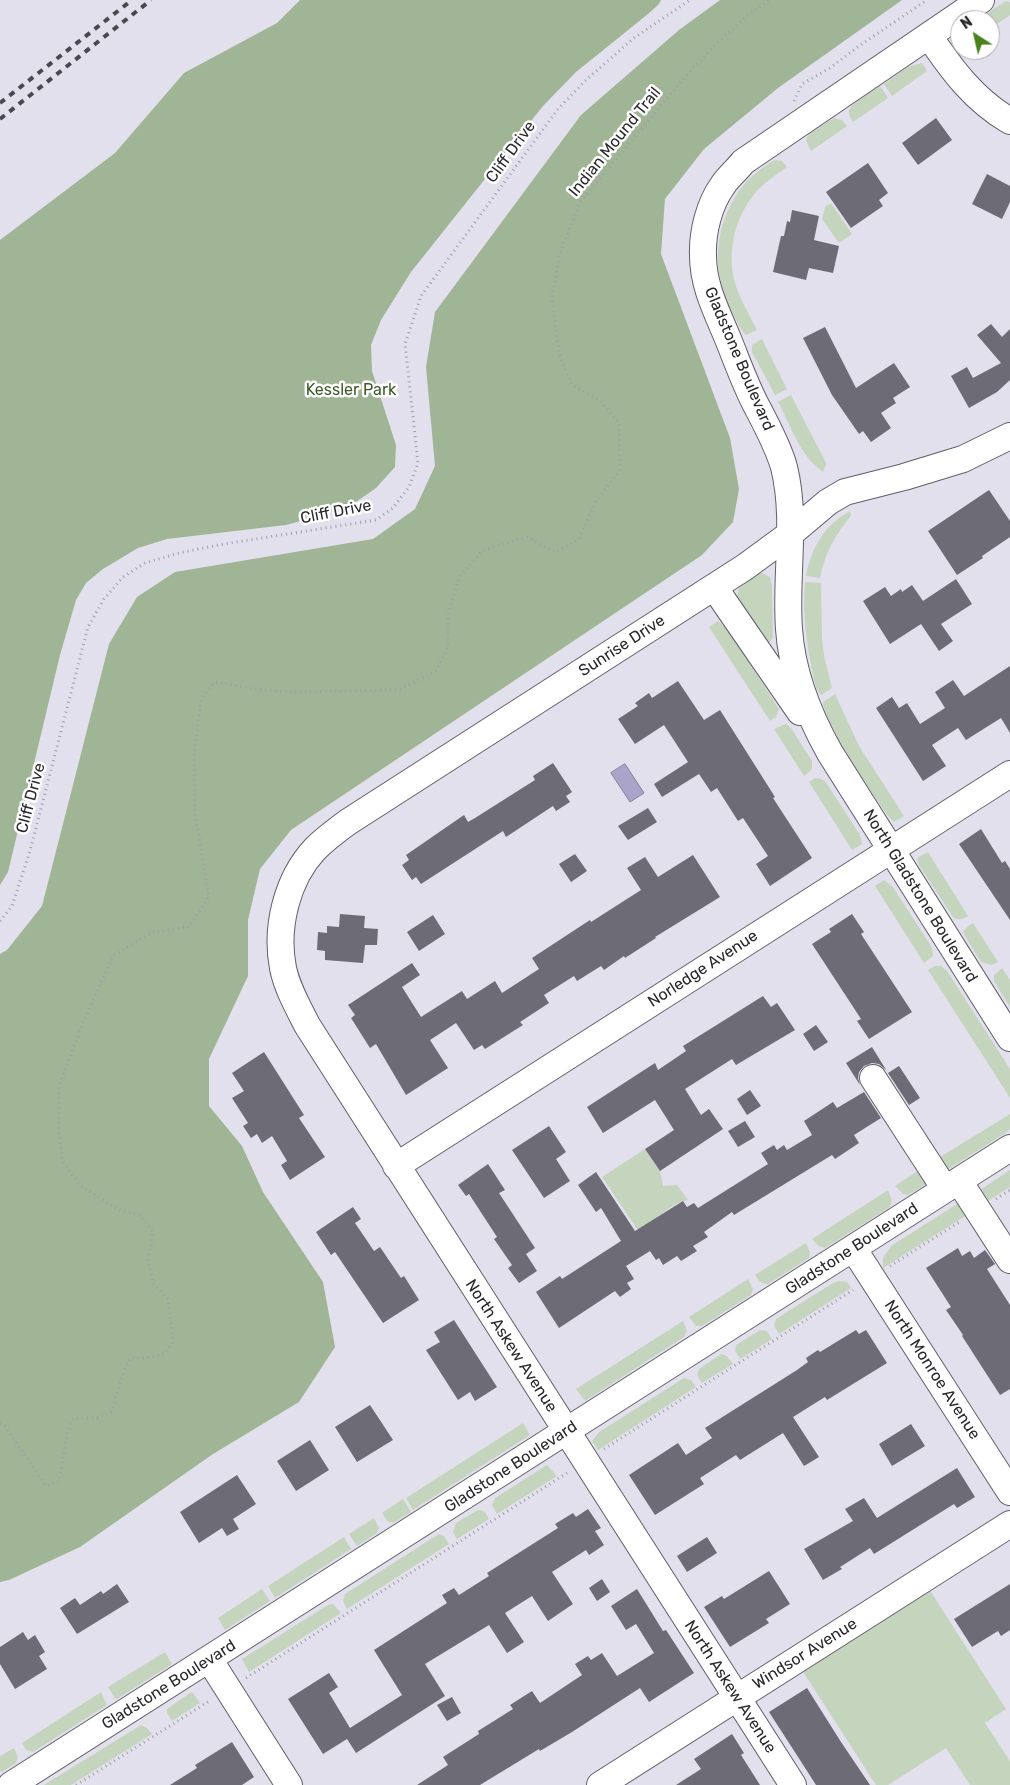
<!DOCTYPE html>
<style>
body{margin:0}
#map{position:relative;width:1010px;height:1785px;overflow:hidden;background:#e2e0ed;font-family:Rubik,sans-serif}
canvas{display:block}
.north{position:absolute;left:950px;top:10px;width:50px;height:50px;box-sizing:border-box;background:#fff;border:1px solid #a9a9ab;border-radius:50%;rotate:325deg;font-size:14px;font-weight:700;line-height:20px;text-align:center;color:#29292d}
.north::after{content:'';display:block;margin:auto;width:18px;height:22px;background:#4a8119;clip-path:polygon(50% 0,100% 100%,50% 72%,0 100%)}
</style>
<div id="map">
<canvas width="1010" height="1785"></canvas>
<div class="north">N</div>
</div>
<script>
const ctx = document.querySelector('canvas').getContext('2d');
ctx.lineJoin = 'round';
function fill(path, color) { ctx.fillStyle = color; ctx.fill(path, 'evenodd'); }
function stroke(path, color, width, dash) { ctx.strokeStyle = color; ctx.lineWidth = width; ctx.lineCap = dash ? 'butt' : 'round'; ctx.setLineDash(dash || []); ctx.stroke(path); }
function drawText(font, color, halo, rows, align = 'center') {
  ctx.font = font + ' Rubik,sans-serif'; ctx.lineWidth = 5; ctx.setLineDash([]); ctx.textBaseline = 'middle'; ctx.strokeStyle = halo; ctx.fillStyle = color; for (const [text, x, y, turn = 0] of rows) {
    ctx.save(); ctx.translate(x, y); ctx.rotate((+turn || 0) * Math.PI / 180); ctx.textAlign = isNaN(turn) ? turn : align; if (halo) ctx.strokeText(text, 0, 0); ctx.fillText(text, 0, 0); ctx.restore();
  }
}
fill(new Path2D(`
 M1006 1 1010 2V15L990 29V20H977Z
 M922 63 927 71 892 96 884 84 908 67Z
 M880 86 888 98 853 122C851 119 848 115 849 110 852 103 873 91 880 86Z
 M834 118 842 120 847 126 811 151 806 140 809 134Z
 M774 160 782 161 787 167C776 175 765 182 757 191 734 217 725 256 737 289 742 303 750 316 757 330L746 335 742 331C735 318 727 304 723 289 711 253 721 210 747 181 755 173 765 166 774 160Z
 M831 203 852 234 839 243 822 219 825 207Z
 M762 339 787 389 775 395 752 352V345Z
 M791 395 825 461 826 464 823 472C800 456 791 426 778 402Z
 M850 511 851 516C835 535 825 553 820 578L806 576C811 549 824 525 850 511Z
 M758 573H762L770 577 772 586 773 637 771 641 767 644 738 603 737 596 740 585Z
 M805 582 821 583 822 638 824 656 832 688 821 695 816 688C808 653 802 619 805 582Z
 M718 621 728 630 779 709 776 717 770 721 709 627Z
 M835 694 859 746 904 816 894 822 889 817C875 797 822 722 823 702Z
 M786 724 791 728 812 761V769L804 776 774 729Z
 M815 778H818L825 781 860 835 862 844 852 850 809 782Z
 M928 852 968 916C963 919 959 921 953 917L919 865 917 858Z
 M884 880 893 887 931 946 933 952V956L924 963 875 886Z
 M973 923 998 962 992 965 981 962 965 936 963 932 967 927Z
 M935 966H941L947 971 1010 1069V1098L928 970Z
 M1002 968 1010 980V1007L994 981V975Z
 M1010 1114V1129L1007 1132 947 1170 932 1162Z
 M645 1149 660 1171 663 1186 677 1185 688 1200C671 1203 655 1219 642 1231L637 1229 602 1177Z
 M925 1166 928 1183 908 1195 903 1194 895 1186Z
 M1010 1170V1187L980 1206V1190Z
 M888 1190 892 1200 890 1207 825 1248 819 1246 812 1239Z
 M957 1204H961L970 1213 883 1268V1258L891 1246Z
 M806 1243 810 1253 809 1258 768 1284C761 1284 759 1281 755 1275Z
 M748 1279 753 1289 751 1295 702 1326H696L689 1317Z
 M840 1281 847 1282 851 1288 779 1334 774 1326 776 1319 833 1283Z
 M683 1321 687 1331 684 1337 585 1401 576 1389Z
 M760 1330 767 1331 772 1339 740 1359 735 1351 736 1345Z
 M721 1354 727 1356 733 1364 702 1383 697 1375 699 1369Z
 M684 1378 691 1380 696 1387 598 1450 592 1441 599 1432Z
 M523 1423 530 1435 413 1510 406 1498Z
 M547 1465 557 1476 497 1514 492 1505 495 1498Z
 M403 1499 411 1512 393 1523 387 1521 382 1513Z
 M480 1510 485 1512 489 1519 457 1539 453 1532 456 1523 476 1511Z
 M374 1518 379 1528 377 1533 357 1546 349 1534Z
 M439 1534 444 1536 449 1544 347 1609 343 1601 345 1594Z
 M344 1537 351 1549 275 1598 268 1586Z
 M262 1589 270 1601 225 1630 218 1618Z
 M929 1589 1006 1709 985 1723 1010 1761V1785H970L946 1748 888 1785H876L802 1670Z
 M333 1604 341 1613 249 1672 242 1659 328 1605Z
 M165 1652 172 1664 117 1699 115 1698 108 1687Z
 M101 1692 107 1705 33 1752 26 1750 22 1743Z
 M190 1693H193L200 1703 172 1721 167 1713V1709Z
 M141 1725 147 1728 152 1734 71 1785H44Z
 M14 1748 18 1757 16 1763 2 1772 0 1771V1756Z`), '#c5d4bd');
fill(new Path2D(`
 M300 0H661L659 4 648 14 576 72 543 106 411 272 381 320 371 345 372 371 396 445 395 467 376 488 353 504 326 514 286 525 167 539 138 548 103 569 86 583 76 600 60 655 8 872 0 885V240L115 153 184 73 277 23Z
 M720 0H902L778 88 704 149 665 199 661 254 730 438 739 489 733 522 702 555 291 830 260 869 248 920V976L209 1059V1106L242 1146 263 1192 323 1282 335 1347 299 1402 213 1454 80 1547 9 1580 0 1582V954L7 950 42 906 109 644 137 597 175 572 373 539 415 509 435 466 426 367 435 312 581 115 679 30Z`), '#a0b595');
const water = new Path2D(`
 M625 764 644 793 630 802 611 773Z`);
fill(water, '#aaa5c8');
stroke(water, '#83809a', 1);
fill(new Path2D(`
 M936 118 952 140 918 165 902 143Z
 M868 163 888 193 879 200 883 206 851 228 826 192Z
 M987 174 1010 186V202L1002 219 972 204Z
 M792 210 819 216 814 240 839 246 833 273 809 268 806 280 773 272 781 236H784L787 221 790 222Z
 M991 324 1002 337 1010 329V380L997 392 969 408 951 376 967 367 973 378 1001 363 977 335Z
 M825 327 856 388 894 363 910 387 893 398 896 403 881 413 891 428 871 442 863 431 859 434 832 395 803 338Z
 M989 490 1010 521V537L982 556 983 558 957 575 928 531Z
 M956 579 972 604 941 624 953 641 939 651 921 624 890 644 863 601 885 587 891 596 901 589 902 592 912 585 923 601Z
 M1010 666V733L1001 718 966 740 958 728 932 745 946 766 923 781 876 708 892 697 899 708 907 703 920 724 945 708 935 692 953 680 964 696Z
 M678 681 704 720 720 710 775 797 773 798 812 858 770 886 756 864 768 856 743 818 738 821 717 788 711 792 699 774 662 797 654 784 688 762 664 725 635 744 618 719 638 706 635 703 649 693 652 698Z
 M553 763 572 792 566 796 570 802 556 811 553 806 506 837 503 831 421 884 416 877 412 880 402 865 409 860 406 855 464 815 468 822 475 818 535 780 533 776Z
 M648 808 657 822 628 840 618 826Z
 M981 829 1002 863 1005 861 1010 869V920L959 844Z
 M575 854 587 871 571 882 559 864Z
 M693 855 720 897 655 937 656 938 625 958 624 956 604 970 601 966 577 981 574 976 544 995 549 1003 520 1022 523 1025 485 1049 482 1045 474 1050 456 1023 430 1040 448 1068 406 1095 376 1044 370 1048 351 1018 355 1015 348 1005 412 963 420 975 402 987 421 1017 462 991 467 999 495 981 502 993 539 969 532 958 590 920 591 922 641 890 627 868 645 857 658 877Z
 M340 914 365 916 364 928 378 929 377 945H365L363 963 325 960V951L317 950 318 932 327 933V926L339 927Z
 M852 914 864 932 861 934 912 1012 869 1039 857 1021 861 1019 812 944 831 932 829 929Z
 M433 915 445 934 419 951 407 932Z
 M763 996 771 1007 777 1003 795 1030 736 1065 732 1059 685 1089 701 1115 709 1109 723 1129 660 1171 645 1149 674 1130 655 1100 603 1133 587 1107 655 1063 658 1070 686 1051 683 1046Z
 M816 1025 828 1042 814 1051 803 1034Z
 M872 1047 888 1073 899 1066 920 1098 909 1105 886 1070 879 1064 872 1063 864 1066 859 1072 858 1078 860 1085 846 1063Z
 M264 1052 304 1115 299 1118 325 1157 290 1180 281 1165 287 1161 272 1136 262 1143 257 1134 251 1138 243 1126 248 1123 232 1098 244 1091 232 1073Z
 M750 1090 761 1106 747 1115 737 1099Z
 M864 1092 881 1118 854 1135 859 1143 835 1159 832 1155 734 1215 732 1212 704 1232 708 1237 693 1246 697 1251 681 1261 677 1256 663 1265 659 1258 656 1260 650 1251 626 1266 634 1279 627 1283 631 1289 620 1297 615 1291 559 1328 536 1292 560 1276 562 1279 621 1241 601 1208 596 1212 578 1185 596 1172 635 1231 683 1201 687 1207 694 1203 698 1208 768 1164 761 1153 774 1145 777 1150 784 1145 787 1150 812 1135 804 1121 833 1102 837 1108Z
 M745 1121 755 1137 738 1147 728 1131Z
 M549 1126 566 1152 556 1159 570 1181 544 1198 512 1150Z
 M488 1164 505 1190 499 1193 535 1248 526 1254 537 1271 519 1283 508 1268 512 1265 494 1239 497 1237 469 1194 466 1196 458 1185Z
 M353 1207 361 1219 355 1223 374 1251 380 1247 401 1278 404 1276 419 1300 383 1323 335 1252 331 1255 316 1232Z
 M958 1248 962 1256 970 1251 974 1258 985 1250 995 1264 987 1269 1010 1305V1389L1000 1395 962 1336 963 1335 946 1310 951 1307 926 1268Z
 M454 1320 497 1387 475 1401 470 1392 458 1400 426 1350 440 1342 434 1332Z
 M856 1330 859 1334 866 1330 887 1363 827 1400 825 1397 793 1417 819 1457 804 1466 783 1433 740 1460 736 1455 700 1478 704 1484 655 1515 629 1475 678 1443 686 1455 712 1438 705 1428 797 1370 808 1362 806 1358 818 1350 820 1352Z
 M370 1405 393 1440 357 1462 335 1427Z
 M911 1424 925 1446 892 1466 879 1444Z
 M310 1440 329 1470 296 1491 277 1461Z
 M957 1468 975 1497 957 1508 954 1504 874 1554 870 1548 840 1567 842 1569 823 1580 804 1549 853 1521 845 1509 864 1498 877 1518Z
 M237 1475 256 1504 233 1519 239 1529 227 1536 222 1528 199 1543 180 1512Z
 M588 1509 601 1528 595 1531 604 1545 589 1555 586 1550 552 1572 573 1604 548 1621 532 1596 505 1613 524 1642 507 1653 489 1625 425 1664 445 1696 356 1753 347 1739 323 1754 288 1699 329 1673 338 1687 329 1693 350 1728 402 1695 374 1650 447 1603 442 1595 454 1588 459 1595 489 1576 487 1573 558 1528 555 1524 573 1513 576 1517Z
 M707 1537 717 1553 687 1572 677 1556Z
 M769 1571 790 1604 766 1619 769 1623 730 1647 704 1607 722 1596 724 1599Z
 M602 1579 610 1592 597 1601 589 1588Z
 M117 1584 129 1602 77 1634 60 1608 75 1598 80 1605 101 1591 103 1594Z
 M1010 1584V1630L1001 1636 998 1631 972 1647 954 1619Z
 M637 1589 663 1631 666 1630 694 1673 649 1702 640 1688 572 1732 540 1751 539 1749 480 1785H417L448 1765 443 1757 479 1734 478 1731 513 1709 510 1705 532 1691 540 1703 582 1675 575 1664 588 1656 591 1660 602 1653 617 1676 654 1653 636 1624 626 1630 611 1606Z
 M23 1632 28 1640 35 1635 45 1652 39 1656 47 1669 15 1689 0 1664V1647Z
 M807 1688 841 1742 870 1785H816L800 1760 769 1712Z
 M452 1697 461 1713 447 1721 437 1705Z
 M732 1734 744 1753 741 1755 760 1785H676L701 1769 694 1759Z
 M232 1742 254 1777 242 1785H170L197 1768 195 1765Z`), '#6d6b76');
const minor = new Path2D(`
 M981 0 743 162C737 170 728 177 723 185 709 204 702 233 703 256 703 286 717 312 728 339 737 361 745 384 756 405 766 424 778 446 784 467 797 520 785 575 789 629 792 674 808 714 830 753L1010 1038
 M929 36C952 70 974 100 1010 121
 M714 587 800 712
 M873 1078 945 1189
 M396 1166 1010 774
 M959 1181 1010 1260
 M853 1248 1010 1492
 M209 1659 289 1785
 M11 1785 1010 1148
 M600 1785 1010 1524
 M793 1785 307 1025C298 1007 287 988 283 968 275 927 287 879 315 849 325 839 337 830 348 822L745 567 790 534 828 502 845 492 904 477 963 459 1010 436`);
stroke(minor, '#605e69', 28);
stroke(new Path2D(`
 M794 101 802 84 830 68 859 46 927 0
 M0 921 12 906 30 851 88 627 104 599 123 577 145 563 179 553 224 544 376 520 393 508 409 487 418 463 405 344 421 296 558 109 585 81 634 38 690 0
 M996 1199 1010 1190
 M890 1266 961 1221
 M0 1424 5 1426 46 1486 59 1481 68 1431 74 1418H97L111 1412 125 1368 131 1358H145L164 1354 173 1342 168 1299 154 1284 148 1261 153 1232 141 1216 117 1209 80 1185 63 1162 59 1132V1086L83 1023 113 956 153 932 189 927 209 897 195 813 194 754 201 699 215 682 256 689 288 692 398 690 436 671 448 647V615L460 576 483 550 527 537 555 552 579 539 596 501 620 470 619 423 599 400 572 385 559 353 552 298 559 256 580 202 685 77 714 46 748 15 769 0
 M604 1449 853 1290
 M246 1678 567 1473
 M76 1785 211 1700`), '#9f9ea8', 3, [1, 4]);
stroke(minor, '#fff', 26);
stroke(new Path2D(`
 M0 103 132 0
 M0 119 151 0`), '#49484e', 4, [6, 6]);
drawText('16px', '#29292d', '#fff', [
 ["Indian Mound Trail",615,142,-51],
 ["Cliff Drive",511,152,-54],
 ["Gladstone Boulevard",739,359,67],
 ["Cliff Drive",336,512,-11],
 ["Sunrise Drive",622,646,-33],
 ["Cliff Drive",31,798,-75],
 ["North Gladstone Boulevard",920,896,58],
 ["Norledge Avenue",703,969,-33],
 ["Gladstone Boulevard",852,1249,-33],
 ["North Askew Avenue",511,1346,57],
 ["North Monroe Avenue",932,1370,57],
 ["Gladstone Boulevard",511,1467,-33],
 ["Windsor Avenue",805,1654,-32],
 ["Gladstone Boulevard",169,1685,-32],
 ["North Askew Avenue",730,1687,57]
]);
drawText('16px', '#3e5a2a', '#fff', [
 ["Kessler Park",351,390]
]);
</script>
